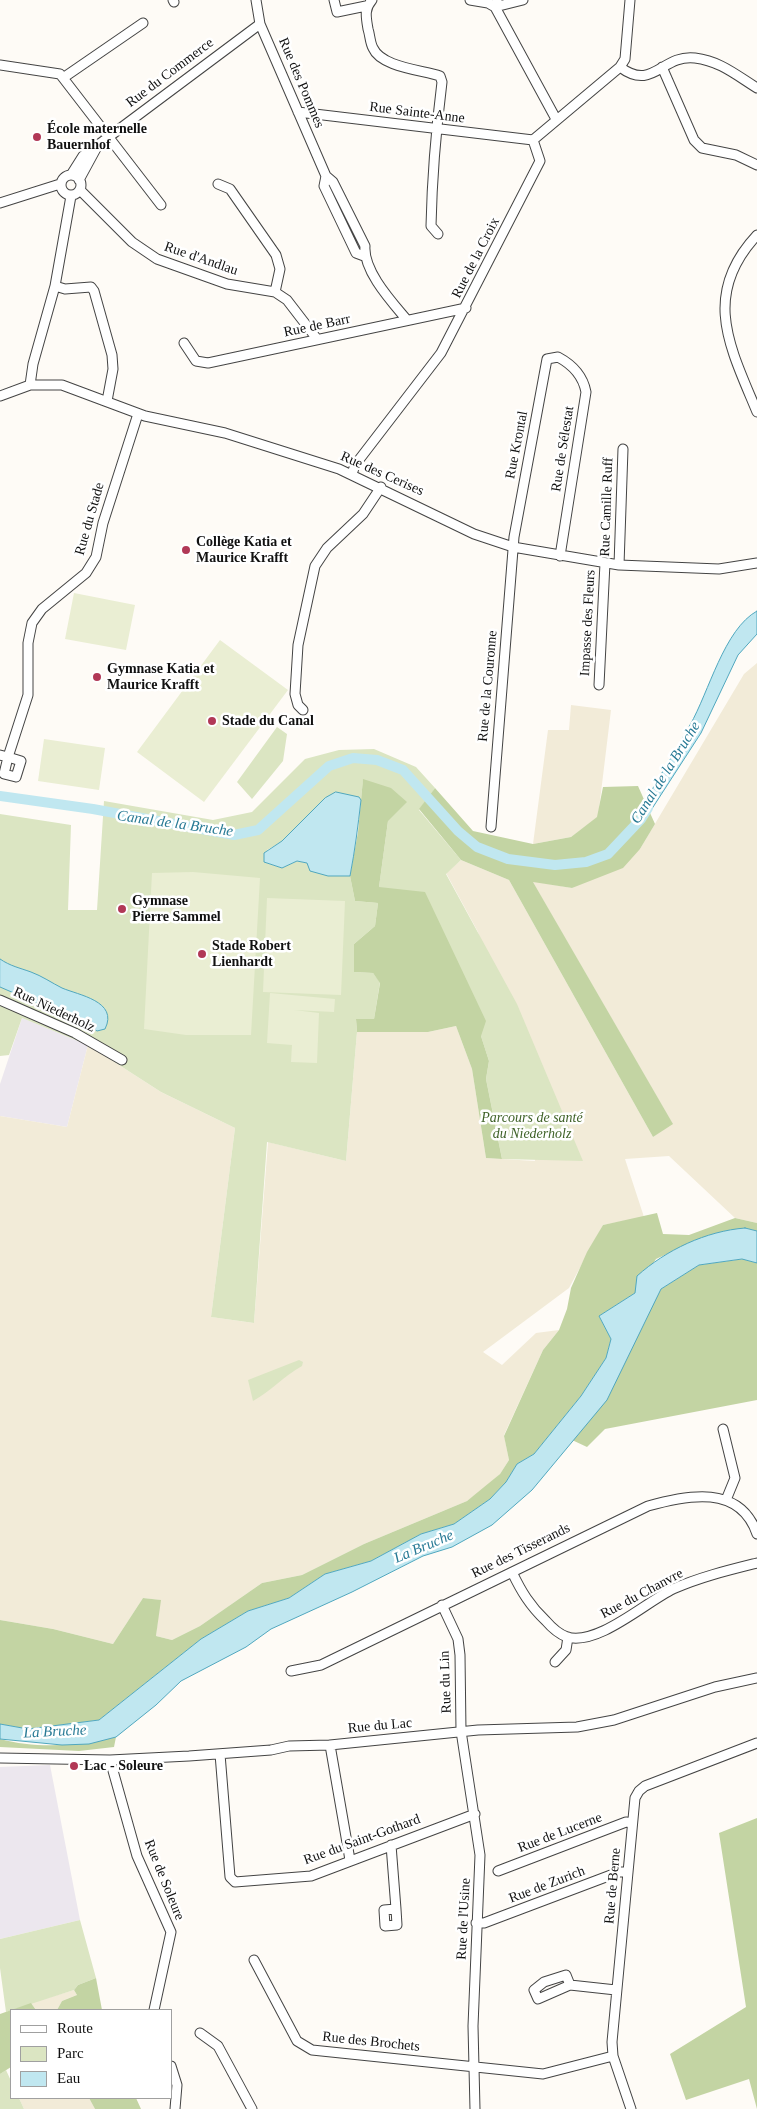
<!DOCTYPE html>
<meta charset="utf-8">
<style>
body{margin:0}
#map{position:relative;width:757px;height:2109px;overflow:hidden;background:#fefbf6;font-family:Georgia,serif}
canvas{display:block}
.legend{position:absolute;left:10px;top:2009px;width:162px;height:90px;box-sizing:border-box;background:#fff;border:1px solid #a0a0a0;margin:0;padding:6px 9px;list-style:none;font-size:15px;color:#111}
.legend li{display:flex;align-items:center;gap:10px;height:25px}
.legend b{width:25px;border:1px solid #a0a0a0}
</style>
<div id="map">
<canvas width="757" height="2109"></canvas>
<ul class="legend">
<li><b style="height:6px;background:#fff"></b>Route</li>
<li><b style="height:14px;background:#dbe5c2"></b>Parc</li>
<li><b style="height:14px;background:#c0e7f0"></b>Eau</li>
</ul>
</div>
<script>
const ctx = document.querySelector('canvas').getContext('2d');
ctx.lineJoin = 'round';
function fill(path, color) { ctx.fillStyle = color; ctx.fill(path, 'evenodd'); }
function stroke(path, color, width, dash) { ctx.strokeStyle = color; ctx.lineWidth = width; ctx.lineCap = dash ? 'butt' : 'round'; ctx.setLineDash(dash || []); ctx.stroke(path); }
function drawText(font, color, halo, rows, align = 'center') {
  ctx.font = font + ' Georgia,serif'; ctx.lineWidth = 5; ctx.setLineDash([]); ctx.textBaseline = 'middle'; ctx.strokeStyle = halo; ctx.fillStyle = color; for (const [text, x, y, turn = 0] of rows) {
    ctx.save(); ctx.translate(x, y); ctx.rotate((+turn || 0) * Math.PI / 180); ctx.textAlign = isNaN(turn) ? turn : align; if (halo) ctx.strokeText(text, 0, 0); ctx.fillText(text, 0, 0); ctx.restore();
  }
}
fill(new Path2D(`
 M22 1018 88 1045 67 1127 0 1116V1084Z
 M50 1765 80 1920 0 1939V1767Z`), '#ece7ee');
fill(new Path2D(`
 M757 663V1223L735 1218 669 1156 625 1159 644 1217 603 1225 569 1288 483 1352 502 1365 536 1333 559 1330 543 1350 504 1435 509 1460 500 1474 485 1488 467 1501 364 1544 302 1575 262 1583 200 1626 172 1640 156 1636 160 1600 143 1598 113 1644 53 1629 0 1620V1116L67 1127 88 1045 161 1092 235 1128 211 1317 254 1323 268 1142 346 1161 357 1032H428L456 1026 472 1069 486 1158 535 1161 478 932 446 873 461 860 509 880 653 1137 672 1123 532 881 572 888 640 849 744 674Z
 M571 705 611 710 598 817 571 837 533 844 548 730H569Z
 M74 1990 77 1995 62 2001 57 2010H36L31 2003Z
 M19 2098H89L95 2109H24Z`), '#f2ebd8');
fill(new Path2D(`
 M277 727 287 734 283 761 252 799 237 782Z
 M374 749 416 767 435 788 419 810 461 860 446 874 517 1004 583 1161 502 1159 486 1079 489 1061 481 1036 379 887 388 821 363 780 361 800 359 797 267 850 264 862 282 868 297 861 307 863 328 876H350L355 901 378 903 375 926 354 944V972L373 973 380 982 374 1019 356 1020 357 1032 346 1161 267 1142 254 1323 211 1317 235 1128 161 1092 88 1045 22 1018 9 1055 0 1056V814L71 825 68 910H97L104 801 213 820 252 812 305 759 339 750Z
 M299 1360 303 1362 302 1366C284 1376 271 1391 253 1401L248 1380Z
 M80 1920 96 1978 78 1985 74 1990 6 2012 0 1968V1939Z
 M6 2070 11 2081V2098H19L24 2109H0V2074Z`), '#dbe5c2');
fill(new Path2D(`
 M363 779 391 788 407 802 388 821 379 887 425 892 486 1021 481 1036 489 1061 486 1079 502 1159 486 1158 472 1069 456 1026 428 1032H357L356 1019H374L380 983 373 973 354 972V944L375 926 378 903 355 901 350 876 358 832Z
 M638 786 655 824 640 849 623 868 572 888 533 882 673 1124 653 1137 509 880 461 860 419 809 435 788 473 831 533 844 571 837 597 817 603 787Z
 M657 1213 663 1234 689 1235 735 1218 757 1223V1231L745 1228 693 1242 656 1259 635 1293 599 1316 611 1339 606 1358 581 1396 534 1454 517 1464 506 1482 490 1499 454 1524 421 1534 371 1561 325 1574 289 1598 248 1611 201 1639 99 1720 28 1729 0 1724V1620L53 1629 113 1644 143 1598 161 1600 156 1636 172 1640 200 1626 262 1583 302 1575 364 1544 467 1501 500 1474 509 1460 504 1436 543 1350 559 1330 567 1309 571 1288 587 1252 603 1225Z
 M743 1259 757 1263V1400L605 1429 587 1447 572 1440 579 1432 661 1289 699 1265Z
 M116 1737 114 1747 79 1751 0 1747V1739C37 1749 79 1746 116 1737Z
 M757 1818V2109L749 2079 686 2100 670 2054 746 2007 719 1833Z
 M96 1978 102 2010H57L62 2001 77 1995 74 1990 78 1985Z
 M31 2003 36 2010H11V2067L0 2074V2014Z
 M89 2098H136L141 2109H95Z`), '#c3d4a3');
fill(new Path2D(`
 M74 593 135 605 126 650 65 639Z
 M220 640 288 690 204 802 137 752Z
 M44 739 105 748 99 790 38 781Z
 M193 872 260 878 251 1035H186L144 1029 152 873Z
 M267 898 345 901 341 995 263 992Z
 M270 993 335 999 334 1012 294 1010 319 1013 317 1063 291 1062 292 1045 267 1043Z`), '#eaeed3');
const water = new Path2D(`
 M757 611V634L738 655 701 733 644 821 638 815C654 784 673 756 690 725 709 692 724 629 757 611Z
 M336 792 359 797 361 800C358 826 355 850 350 876H328L310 871 307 863 297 861 282 868 264 862V853L282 841 325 798Z
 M0 959C10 966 20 968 31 972 42 976 52 983 62 988 78 995 119 1001 105 1029L97 1031 90 1026 0 987Z
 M745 1228 757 1231V1263L742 1259 699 1265 661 1289 607 1400 532 1490 492 1525 452 1547 423 1556 352 1592 271 1629 246 1647 181 1681 156 1705 116 1737 89 1744 62 1745 0 1739V1724L28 1729 99 1720 201 1639 248 1611 289 1598 325 1574 371 1561 421 1534 454 1524 490 1499 506 1482 517 1464 534 1454 581 1396 606 1358 611 1339 599 1316 635 1293 637 1276C666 1250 706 1231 745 1228Z`);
fill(water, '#c0e7f0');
stroke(water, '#50a7be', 1);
stroke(new Path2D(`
 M0 796 93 809 234 835 258 830 329 766 353 758 377 760 403 770 458 831 477 847 508 859 555 865 586 862 608 854 641 819 648 808`), '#c0e7f0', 10);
const minor = new Path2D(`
 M173 0 174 2
 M256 0 260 24 326 176
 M334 0 337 12 366 6
 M372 0C364 9 366 17 368 29 370 35 370 43 373 48 381 67 422 70 440 76L442 82C436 130 432 178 431 226L438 234
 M470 0 488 3 495 7 523 0
 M497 0 495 7 556 119
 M0 65 60 74 161 205
 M620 67C653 92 662 54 695 58 720 61 736 75 757 88
 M662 67 694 140 702 148 736 155 757 165
 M63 78 143 23
 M298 112 533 140
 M98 145 260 24
 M61 185a10 10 0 1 1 20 0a10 10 0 1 1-20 0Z
 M71 175 83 156 98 145 79 180
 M218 184 230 189 276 255 280 269 275 292
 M80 190 132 242 157 259 227 284 275 292 287 300 317 339
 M0 203 60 184
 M757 235C701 295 730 347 757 412
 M364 256 356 253 324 186 326 176 333 182 365 246C363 271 392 302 407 320
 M55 286 65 289 91 287 94 291 112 355 113 369 107 401
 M184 343 196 361 208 363 466 308
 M30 385 33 364 55 286 71 196
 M0 396 30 385H62L145 416 225 433 339 469 474 534 513 547 619 565 719 569 757 563
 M352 474 355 465 441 353 540 161 533 140 620 67 625 59 630 0
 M619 565 623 449
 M599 685 605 563
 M303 710 298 705 295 694 298 645 315 566 327 548 363 514 381 487
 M0 755 8 757 4 774 16 777 21 761 8 757 28 695V643L32 623 42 609 86 573 96 557 103 523 138 414
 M491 827 514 537 547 359 558 357C573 365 583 376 586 392L560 556
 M0 1000 75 1033 122 1060
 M723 1429 735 1478 726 1500
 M512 1572C521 1591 530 1606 546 1621 552 1628 559 1634 567 1637 598 1646 646 1602 673 1589 700 1577 729 1570 757 1563
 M442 1605 458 1639 460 1655 461 1731 480 1855 473 2026 475 2109
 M555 1662 566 1650 568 1637
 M291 1671 321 1665 648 1506C687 1495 740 1484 757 1534
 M330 1745 350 1860
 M220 1754 230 1877 235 1882 311 1876 475 1814
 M0 1758 110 1760 189 1756 271 1750 289 1746 330 1745 478 1730 577 1727 614 1720 715 1687 757 1678
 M110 1760 137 1856 171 1932 154 2010
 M391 1845 396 1909 384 1910 385 1926 397 1925 396 1909
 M498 1871 626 1822 632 1823
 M476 1923H484L619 1872H628
 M254 1960 297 2041 312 2050 543 2074 613 2056
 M570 1985 538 1999 534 1990 544 1982 566 1975 570 1985 616 1990
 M200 2033 218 2046 252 2109
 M171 2066 177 2085 175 2109
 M631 2109 613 2056 612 2042 635 1798 639 1791 645 1786 757 1743`);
stroke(minor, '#444', 11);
stroke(minor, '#fff', 9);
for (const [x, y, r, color] of [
 [37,137,5,"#b13856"],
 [186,550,5,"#b13856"],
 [97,677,5,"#b13856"],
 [212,721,5,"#b13856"],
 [122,909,5,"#b13856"],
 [202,954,5,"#b13856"],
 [74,1766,5,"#b13856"]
]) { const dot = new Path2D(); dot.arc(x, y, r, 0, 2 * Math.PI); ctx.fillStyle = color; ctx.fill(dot); stroke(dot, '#fff', 2); }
drawText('14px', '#111', '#fff', [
 ["Rue du Commerce",170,73,-37],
 ["Rue des Pommes",301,83,67],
 ["Rue Sainte-Anne",417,113,7],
 ["Rue de la Croix",476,258,-63],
 ["Rue d'Andlau",201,259,19],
 ["Rue de Barr",317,326,-12],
 ["Rue Krontal",517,445,-79],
 ["Rue de Sélestat",563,449,-81],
 ["Rue des Cerises",382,474,24],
 ["Rue Camille Ruff",607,507,-88],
 ["Rue du Stade",90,519,-74],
 ["Impasse des Fleurs",588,623,-87],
 ["Rue de la Couronne",488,686,-85],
 ["Rue Niederholz",54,1010,25],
 ["Rue des Tisserands",521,1551,-26],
 ["Rue du Chanvre",642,1594,-28],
 ["Rue du Lin",446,1682,-92],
 ["Rue du Lac",380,1726,-5],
 ["Rue de Lucerne",560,1833,-21],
 ["Rue du Saint-Gothard",362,1840,-20],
 ["Rue de Soleure",164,1880,68],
 ["Rue de Zurich",547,1885,-21],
 ["Rue de Berne",613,1886,-85],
 ["Rue de l'Usine",464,1919,-87],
 ["Rue des Brochets",371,2042,6]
]);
drawText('bold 14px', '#111', '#fff', [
 ["École maternelle",47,129],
 ["Bauernhof",47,145],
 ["Collège Katia et",196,542],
 ["Maurice Krafft",196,558],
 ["Gymnase Katia et",107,669],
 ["Maurice Krafft",107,685],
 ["Stade du Canal",222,721],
 ["Gymnase",132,901],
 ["Pierre Sammel",132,917],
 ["Stade Robert",212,946],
 ["Lienhardt",212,962],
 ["Lac - Soleure",84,1766]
], 'left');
drawText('italic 14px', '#3f6228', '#fff', [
 ["Parcours de santé",532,1118],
 ["du Niederholz",532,1134]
]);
drawText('italic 15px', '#287a95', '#fff', [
 ["Canal de la Bruche",666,773,-58],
 ["Canal de la Bruche",175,824,8],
 ["La Bruche",424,1547,-23],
 ["La Bruche",55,1732,-3]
]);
</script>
